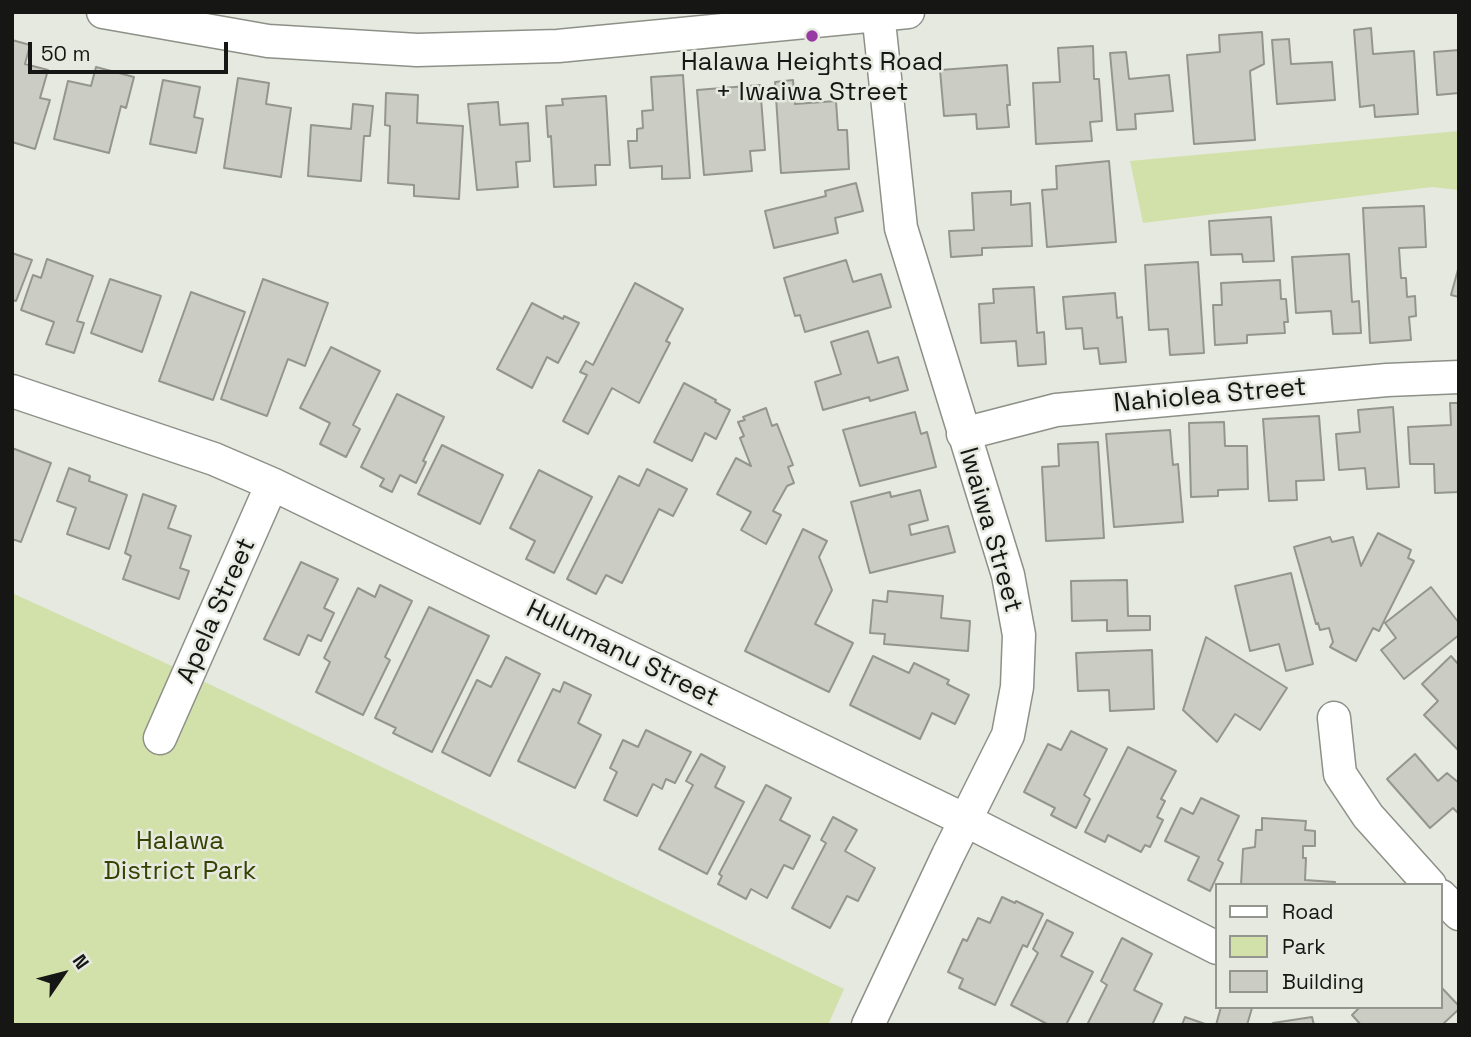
<!DOCTYPE html>
<style>
body{margin:0}
#map{position:relative;width:1471px;height:1037px;overflow:hidden;background:#e6e9e0;font-family:"Space Grotesk",sans-serif}
canvas{display:block}
.frame{position:absolute;inset:0;border:14px solid #161714;pointer-events:none}
.legend{position:absolute;left:1215px;top:883px;width:228px;height:126px;box-sizing:border-box;background:#e6e9e0;border:2px solid #93958e;margin:0;padding:9px 12px;list-style:none;font-size:21px;color:#161714}
.legend li{display:flex;align-items:center;gap:14px;height:35px}
.legend b{width:35px;border:2px solid #93958e}
.north{position:absolute;left:28px;top:939px;width:70px;height:70px;-webkit-text-stroke:5px #e6e9e0;paint-order:stroke;rotate:55deg;font-size:19px;font-weight:700;line-height:28px;text-align:center;color:#161714}
.north::after{content:'';display:block;margin:auto;width:24px;height:32px;background:#161714;clip-path:polygon(50% 0,100% 100%,50% 72%,0 100%)}
.scale{position:absolute;left:28px;top:42px;width:200px;height:32px;box-sizing:border-box;border:4px solid #161714;border-top:0;padding-left:9px;font-size:21px;line-height:24px;white-space:nowrap;color:#161714;-webkit-text-stroke:5px #e6e9e0;paint-order:stroke}
</style>
<div id="map">
<canvas width="1471" height="1037"></canvas>
<div class="frame"></div>
<ul class="legend">
<li><b style="height:9px;background:#fff"></b>Road</li>
<li><b style="height:19px;background:#d2e0aa"></b>Park</li>
<li><b style="height:19px;background:#cbcdc4"></b>Building</li>
</ul>
<div class="north">N</div>
<div class="scale">50 m</div>
</div>
<script>
const ctx = document.querySelector('canvas').getContext('2d');
ctx.lineJoin = 'round';
function fill(path, color) { ctx.fillStyle = color; ctx.fill(path, 'evenodd'); }
function stroke(path, color, width, dash) { ctx.strokeStyle = color; ctx.lineWidth = width; ctx.lineCap = dash ? 'butt' : 'round'; ctx.setLineDash(dash || []); ctx.stroke(path); }
function drawText(font, color, halo, rows, align = 'center') {
  ctx.font = font + ' "Space Grotesk",sans-serif'; ctx.lineWidth = 5; ctx.setLineDash([]); ctx.textBaseline = 'middle'; ctx.strokeStyle = halo; ctx.fillStyle = color; for (const [text, x, y, turn = 0] of rows) {
    ctx.save(); ctx.translate(x, y); ctx.rotate((+turn || 0) * Math.PI / 180); ctx.textAlign = isNaN(turn) ? turn : align; if (halo) ctx.strokeText(text, 0, 0); ctx.fillText(text, 0, 0); ctx.restore();
  }
}
fill(new Path2D(`
 M1459 131V190L1432 187 1143 223 1130 161Z
 M12 593 159 660 844 989 828 1025H12Z`), '#d2e0aa');
const building = new Path2D(`
 M1371 28 1373 54 1414 51 1418 114 1375 117 1374 105 1360 107 1354 30Z
 M1262 32 1264 64 1250 71 1255 140 1194 144 1187 55 1220 52 1219 35Z
 M1289 39 1291 64 1332 62 1335 100 1277 104 1272 40Z
 M12 40 30 45 25 64 48 70 40 98 50 100 35 149 12 142Z
 M1093 46 1094 79H1099L1102 121 1090 122 1092 141 1036 144 1033 83 1060 82 1058 48Z
 M1459 50V93L1437 95 1434 52Z
 M1126 52 1129 79 1169 75 1173 111 1135 114 1136 129 1117 130 1110 53Z
 M1007 65 1010 105H1007L1009 127 977 129 976 114 944 116 940 70Z
 M96 67 134 77 126 108 121 106 109 153 54 139 68 81 91 86Z
 M683 75 690 178 662 179V166L630 168 628 141H637V129L643 128 642 111 653 110 651 77Z
 M238 78 269 83 266 104 291 108 281 177 224 168Z
 M163 80 200 87 194 117 203 119 196 153 150 144Z
 M793 80 795 104 836 101 838 130H847L849 169 781 173 775 82Z
 M760 85 765 150 750 151 752 171 704 175 697 90Z
 M386 93 418 95 417 123 463 126 459 199 414 196V185L388 183 390 126 385 125Z
 M606 96 610 165H595L596 185 554 187 551 136 548 137 546 106 563 105 562 99Z
 M498 102 500 125 528 123 530 161 516 162 518 187 477 190 468 104Z
 M353 104 373 106 370 136H364L361 181 308 176 311 125 351 129Z
 M1109 161 1116 242 1047 247 1042 190 1057 189 1056 166Z
 M856 183 863 211 835 218 838 233 774 248 765 211 826 196 825 191Z
 M1011 191V205L1030 203 1032 246 982 248V255L951 257 949 231 974 230 972 193Z
 M1424 206 1426 247 1399 248 1401 278H1406L1407 297 1415 296 1416 316 1409 317 1411 340 1370 343 1363 208Z
 M1271 217 1274 261 1243 262 1242 254 1211 255 1209 221Z
 M12 253 32 260 16 301 12 300Z
 M1349 254 1352 302 1359 301 1361 333 1333 334 1331 311 1296 313 1292 257Z
 M47 259 93 276 77 321 84 323 74 353 46 344 54 322 21 310 33 275 41 278Z
 M846 260 853 282 881 274 891 307 805 332 800 315 795 316 784 278Z
 M1198 262 1204 353 1170 355 1168 329 1149 330 1145 265Z
 M1459 266V297L1451 295Z
 M110 279 161 296 142 352 91 333Z
 M263 279 328 303 305 366 288 359 267 416 221 399Z
 M1280 280 1281 299H1286L1288 322H1284L1285 333 1247 335V343L1215 345 1213 305H1222L1221 283Z
 M635 283 683 309 666 341 670 343 639 403 612 388 588 434 563 421 587 375 580 372 586 361 593 365Z
 M1034 287 1037 333 1044 332 1046 364 1018 366 1016 341 981 343 979 304 994 303 993 289Z
 M191 292 245 312 213 400 159 381Z
 M1115 293 1117 318 1122 317 1126 362 1100 364 1098 348 1084 349 1082 328 1066 329 1063 297Z
 M532 303 563 319 564 316 579 323 558 363 547 357 532 388 497 369Z
 M868 331 878 363 898 357 908 390 870 401 869 397 823 410 815 382 841 374 831 342Z
 M331 347 380 371 353 425 360 429 346 457 320 444 330 423 300 408Z
 M684 383 716 400 715 402 730 410 716 439 705 433 692 461 654 442Z
 M397 394 444 417 423 461 426 462 416 483 400 475 392 492 380 486 384 479 361 467Z
 M1450 403H1459V492L1435 493 1434 464H1410L1408 427 1451 425Z
 M1393 407 1399 487 1367 489 1365 468 1339 470 1336 434 1360 432 1358 410Z
 M766 408 772 426 777 424 793 465 788 467 794 483 787 486 773 511 781 515 766 544 741 530 751 512 717 494 736 458 751 466 740 438 744 436 738 422 745 420 743 417Z
 M915 412 921 434 927 432 936 467 860 486 843 430Z
 M1319 416 1324 480 1296 481 1297 500 1269 501 1263 419Z
 M1224 422 1225 446H1247L1248 489 1218 490V496L1191 497 1189 423Z
 M1170 430 1173 465 1178 464 1183 522 1114 527 1106 434Z
 M1098 442 1104 538 1046 541 1042 467 1059 466 1058 444Z
 M442 445 503 475 480 524 418 494Z
 M12 448 51 463 21 542 12 539Z
 M69 468 90 476 89 481 127 495 109 549 67 534 76 508 57 501Z
 M647 469 687 489 673 516 659 509 622 583 606 575 596 594 567 579 619 476 639 486Z
 M539 470 592 497 554 573 526 559 535 541 510 528Z
 M920 490 928 520 909 525 911 535 948 526 955 552 870 573 851 502 890 492 891 497Z
 M143 494 176 506 168 528 191 536 180 568 189 571 179 599 123 579 131 556 125 553Z
 M803 529 827 541 819 557 832 590 815 624 853 643 829 692 745 651Z
 M1378 533 1411 550 1408 558 1414 561 1379 631 1373 628 1356 661 1330 647 1333 642 1329 628 1320 630 1318 623 1316 624 1294 547 1330 537 1332 542 1353 537 1361 566Z
 M301 562 338 579 324 608 334 613 321 641 308 635 299 655 264 639Z
 M1291 573 1313 664 1286 671 1279 644 1250 651 1235 586Z
 M1127 580 1128 616H1150V630L1107 631V620L1072 621 1071 581Z
 M380 585 412 601 385 657 390 660 363 715 316 692 330 662 324 658 358 588 375 597Z
 M1431 587 1459 623V635L1404 679 1381 650 1396 638 1385 623Z
 M888 591 943 596 941 618 970 621 968 651 884 644 885 634 870 633 873 600 887 602Z
 M429 607 489 636 432 752 393 733 396 728 375 718Z
 M1206 637 1287 688 1260 730 1235 714 1217 742 1183 710Z
 M1152 650 1154 709 1110 711 1109 690 1078 691 1076 653Z
 M873 656 909 673 914 663 949 680 947 684 969 695 955 724 932 713 920 739 850 705Z
 M1451 656 1459 665V751L1424 715 1438 701 1422 684Z
 M506 657 540 674 490 776 442 752 477 680 491 687Z
 M564 682 591 695 578 723 601 735 575 788 518 761 553 689 560 692Z
 M646 730 691 752 675 783 666 779 662 789 653 784 637 816 604 800 617 772 610 768 623 740 638 747Z
 M1071 731 1107 749 1084 795 1090 799 1076 828 1051 815 1055 808 1024 792 1048 744 1061 750Z
 M1128 747 1176 771 1161 799 1165 801 1157 817 1163 820 1150 847 1145 845 1141 852 1108 835 1105 842 1085 832Z
 M701 754 725 767 715 787 744 802 707 874 659 849 693 785 686 781Z
 M1415 754 1438 781 1447 773 1459 783V814L1453 808 1430 828 1387 779Z
 M766 785 791 798 780 820 810 836 793 869 784 865 767 898 751 889 746 899 718 884 722 876 719 874Z
 M1201 798 1239 816 1218 860 1223 863 1210 891 1188 880 1199 857 1165 841 1181 808 1193 814Z
 M833 817 857 830 845 851 875 868 858 901 847 896 830 928 792 908 826 843 821 840Z
 M1262 818 1306 821 1305 830 1315 831V846H1303V858H1306L1305 880 1335 882V885H1241L1243 849 1255 847 1256 830H1262Z
 M1002 897 1015 903 1016 901 1043 914 1027 947 1023 945 995 1005 959 988 963 979 948 972 963 939 967 941 978 918 990 923Z
 M1047 920 1073 933 1061 956 1093 972 1066 1025H1049L1011 1005 1038 953 1033 949Z
 M1122 938 1152 954 1134 990 1162 1004 1152 1025H1087L1107 985 1101 981Z
 M1441 987 1459 1006V1009L1442 1025H1361L1352 1015 1360 1007H1441Z
 M1221 1007 1252 1008 1247 1025H1216Z
 M1185 1017 1208 1025H1182Z
 M1312 1017 1314 1025H1273V1023Z`);
fill(building, '#cbcdc4');
stroke(building, '#94968e', 2);
const minor = new Path2D(`
 M103 12 268 41 417 50 558 46 908 12
 M12 391 214 459 272 484 965 820 1217 948
 M963 434 1056 410 1387 380 1459 377
 M1334 718 1340 774 1368 816 1430 885
 M160 738 272 484
 M1441 896 1459 914
 M868 1025 948 855 1008 735 1017 687 1019 635 1008 575 901 228 878 12`);
stroke(minor, '#8d9087', 35);
stroke(minor, '#fff', 32);
for (const [x, y, r, color] of [
 [812,36,7,"#983aa3"]
]) { const dot = new Path2D(); dot.arc(x, y, r, 0, 2 * Math.PI); ctx.fillStyle = color; ctx.fill(dot); stroke(dot, '#e6e9e0', 2.5); }
drawText('26px', '#161714', '#e6e9e0', [
 ["Halawa Heights Road",812,63],
 ["+ Iwaiwa Street",812,93]
]);
drawText('26px', '#161714', '#e6e9e0', [
 ["Nahiolea Street",1210,396,-5],
 ["Iwaiwa Street",990,530,74],
 ["Apela Street",217,611,-66],
 ["Hulumanu Street",622,654,26]
]);
drawText('26px', '#374200', '#e6e9e0', [
 ["Halawa",180,842],
 ["District Park",180,872]
]);
</script>
